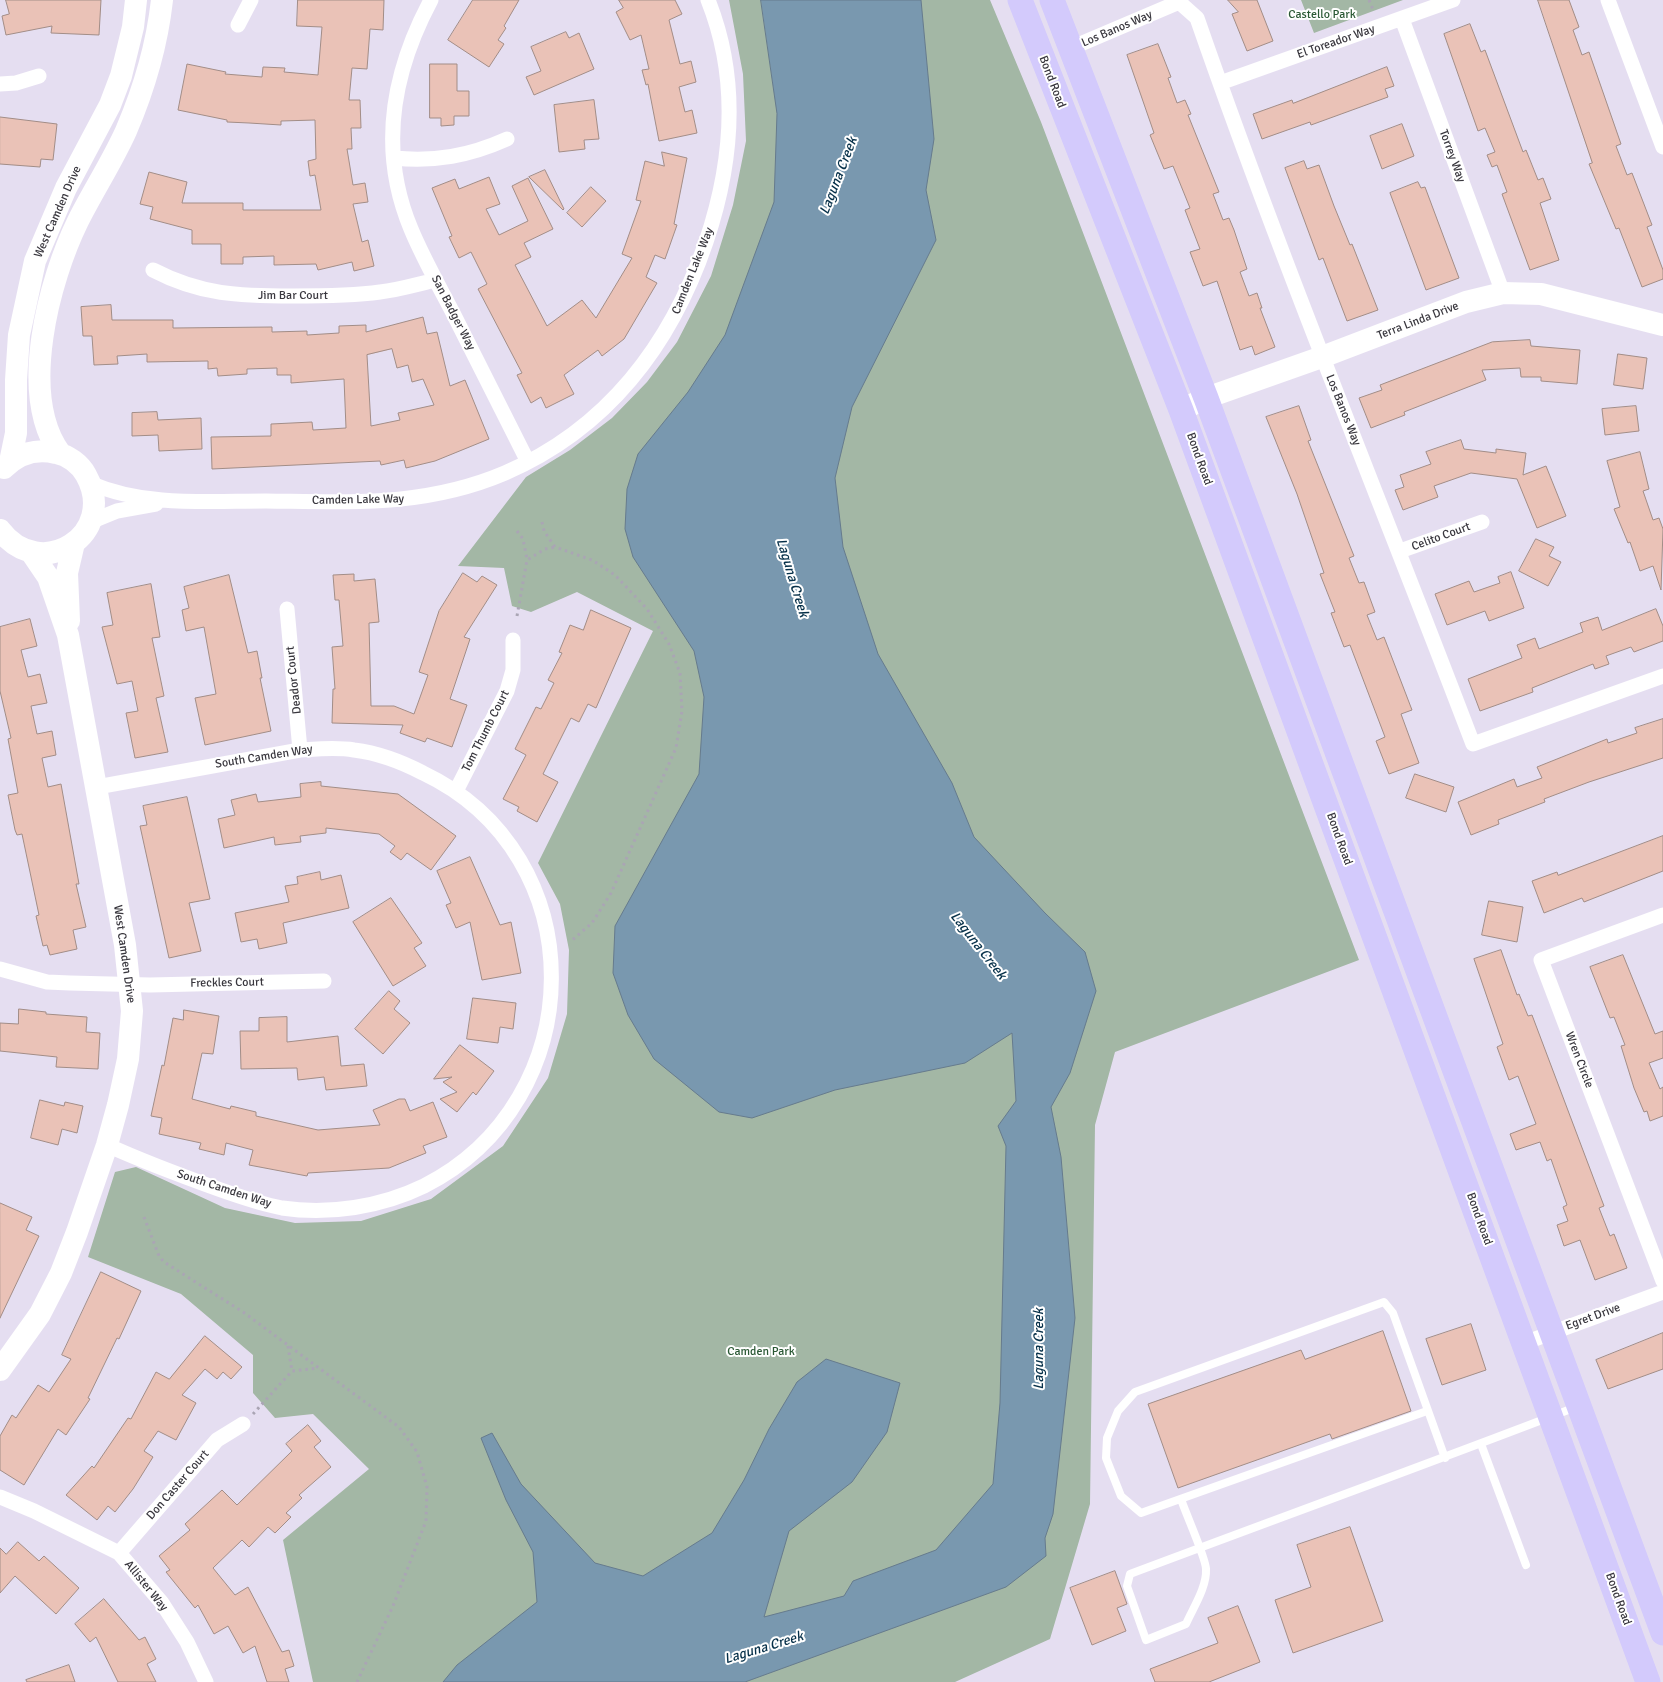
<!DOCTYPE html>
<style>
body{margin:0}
canvas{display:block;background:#e5def1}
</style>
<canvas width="1663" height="1682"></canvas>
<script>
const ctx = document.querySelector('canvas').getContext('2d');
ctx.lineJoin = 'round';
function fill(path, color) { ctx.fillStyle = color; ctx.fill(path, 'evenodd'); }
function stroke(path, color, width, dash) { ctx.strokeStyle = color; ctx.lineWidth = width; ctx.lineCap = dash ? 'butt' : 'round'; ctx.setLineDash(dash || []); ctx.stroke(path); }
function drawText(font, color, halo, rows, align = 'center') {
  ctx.font = font + ' Signika,sans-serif'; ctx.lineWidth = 4; ctx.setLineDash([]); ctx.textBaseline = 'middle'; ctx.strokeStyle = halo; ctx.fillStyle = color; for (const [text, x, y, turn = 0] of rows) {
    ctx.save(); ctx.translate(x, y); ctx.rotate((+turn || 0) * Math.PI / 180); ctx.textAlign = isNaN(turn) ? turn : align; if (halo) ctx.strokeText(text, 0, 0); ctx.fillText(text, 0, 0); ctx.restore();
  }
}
fill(new Path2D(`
 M729 0H990L1041 122 1359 960 1115 1052 1095 1125 1090 1504 1050 1639 955 1682H313L283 1540 369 1469 313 1414 275 1418 253 1393V1355L181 1294 88 1257 115 1172 136 1167 225 1208 295 1223 361 1221 431 1199 503 1146 548 1078 567 1014 569 950 560 904 538 863 653 631 577 592 531 612 512 606 504 568 458 566 526 477 570 450 612 418 647 382 677 342 711 276 733 205 746 141 743 74Z
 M1301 0H1403L1314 33Z`), '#a3b7a5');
const water = new Path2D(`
 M761 0H921L934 139 926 190 936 240 852 407 835 478 843 547 878 654 952 783 974 837 1045 913 1085 952 1096 991 1070 1073 1051 1107 1061 1157 1075 1318 1053 1514 1045 1538 1046 1556 1006 1587 745 1682H443L457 1665 537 1602 533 1552 506 1500 481 1438 492 1433 521 1484 595 1563 643 1576 712 1533 744 1480 769 1429 797 1382 826 1359 900 1383 887 1432 852 1482 789 1531 764 1617 844 1596 853 1581 936 1550 993 1484 1000 1403 1006 1146 998 1126 1016 1101 1012 1033 965 1063 835 1090 752 1118 719 1112 654 1059 628 1015 613 973 615 926 699 774 704 697 694 651 633 557 625 529 627 489 638 454 688 392 725 335 774 202 777 114Z`);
fill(water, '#7998af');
stroke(water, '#667b8d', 1);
const building = new Path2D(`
 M6 0H101L99 35 51 33 52 26 6 35 2 16 9 14Z
 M298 0H384L383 30 370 29 367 69 352 68 349 100H360L361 128H351L352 149H347L353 185 365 183 368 202 353 204 362 242 368 240 374 266 354 271 352 262 318 270 316 264 274 265V256L243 257V264H221V244H192V230L150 219 153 207 140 204 149 172 187 182 182 203H243V210H321L315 175 310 176 308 161 316 159 315 120 281 121V125L249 123 227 122V120L178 110 187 64 226 72 225 74 262 77 263 67 285 68 284 72 318 75 322 27 297 26Z
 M473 0H519L504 26 506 28 498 40 504 44 489 67 448 40Z
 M619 0H675L682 14 669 20 680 64 691 61 696 82 679 87 685 112 692 110 697 133 659 141 648 84 646 85 642 70 649 69 641 35 630 40 616 12 623 8Z
 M1228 0H1257L1273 41 1247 51 1232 14 1238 12Z
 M1538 0H1569L1579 27 1573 30 1582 55 1589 52 1621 144 1616 146 1627 175 1632 173 1652 225 1647 227 1663 270V279L1642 287 1619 228 1616 229 1589 164 1592 163Z
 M1470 24 1481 52 1485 50 1523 152 1526 150 1538 180 1543 178 1551 199 1540 203 1559 260 1530 270 1502 194 1507 192 1497 165 1492 167 1487 155 1495 152 1485 128 1478 131 1444 34Z
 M566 32 569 38 579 33 594 69 534 95 526 77 541 71 531 47Z
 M1158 44 1171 77 1168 78 1177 103 1185 100 1191 114 1188 115 1219 192 1213 194 1223 220 1229 218 1234 230 1247 269 1240 272 1249 296 1257 293 1262 308H1260L1275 347 1255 355 1252 346 1240 350 1217 281 1203 286 1190 252 1200 249 1185 210 1190 208 1173 166 1164 169 1150 135 1154 133 1127 55Z
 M430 64H457V91H469V116H454V125L441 126V118H430Z
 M1387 67 1394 86 1385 89 1388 97 1311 125 1310 122 1262 139 1253 114 1292 100 1293 103Z
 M594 100 599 139 584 140 585 149 559 152 554 105Z
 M0 117 57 124 53 160 41 159 40 167 0 164Z
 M1402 124 1414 156 1382 169 1370 136Z
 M662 152 687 158 674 224 677 225 665 259 655 255 646 277 657 283 624 339 602 356 598 350 564 375 574 394 546 408 541 397 531 403 517 375 522 373 478 289 487 284 471 252 459 258 449 237 452 236 432 188 455 179 459 189 489 177 500 204 486 209 499 235 528 221 512 186 528 178 553 229 524 243 531 257 515 265 547 326 582 300 596 318 632 258 622 254 641 201 636 200 645 161 664 166Z
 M1304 161 1307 169 1319 165 1334 206 1350 245 1352 244 1378 310 1347 321 1323 258 1319 260 1285 168Z
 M545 170 564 209 563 210 529 177Z
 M1418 182 1421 188 1425 187 1459 278 1426 290 1390 193Z
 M591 187 606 201 582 227 567 213Z
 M111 305 112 320H173V328L272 327V332L307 331V335L339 333V326L366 325V332L423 317 427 334 437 332 450 386 465 380 489 439 435 461 406 468 404 460 381 465 380 461 212 469 211 437 271 436V424L312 422 313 430 346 428 344 379 291 383V375H277V368L247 369V374L218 376 217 368 208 369V361L147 362V354L117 356 118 364 94 365 92 336H83L81 307ZM392 349 397 368 408 365 412 382 423 379 434 405 398 413 400 420 371 426 367 355Z
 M1530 340 1531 346 1580 350 1577 384 1541 381V377H1521L1520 368 1482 370 1486 380 1404 412 1405 415 1371 428 1359 398 1382 390 1380 385 1492 342Z
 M1618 354 1647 358 1643 389 1614 385Z
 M1299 406 1311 440 1308 441 1354 556 1349 558 1359 583 1364 582 1375 612 1367 615 1377 640 1384 637 1412 710 1401 714 1419 763 1389 774 1376 741 1385 737 1350 645 1344 647 1331 613 1335 612 1320 574 1324 573 1297 494 1266 417Z
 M1636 406 1639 431 1605 435 1602 409Z
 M157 412 158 420 201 418 202 449 159 451 158 435 132 436V413Z
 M1461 440 1464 449 1496 453V449L1526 453 1523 475 1546 466 1566 516 1537 528 1517 479 1471 473 1434 486 1438 497 1403 510 1395 490 1404 487 1400 475 1431 464 1426 452Z
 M1640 452 1649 489 1643 491 1653 520 1659 518 1663 529 1661 590 1653 566 1640 571 1630 542 1628 543 1614 509 1620 507 1607 461Z
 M1536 539 1554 547 1549 556 1561 562 1548 586 1519 571Z
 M1511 572 1524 608 1489 621 1485 611 1447 625 1435 594 1469 581 1474 592 1500 583 1498 577Z
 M463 573 477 582 482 576 497 585 464 637 470 639 450 699 467 705 452 747 427 738 425 742 400 733 403 725 332 723 333 689H335L332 647 343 646 339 600H335L333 575 354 574V581L375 579 379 622 369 623 371 706H394L414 714 428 675 419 672 439 611Z
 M229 575 248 653 257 651 262 678H260L271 731 205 745 195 698 216 694 204 627 186 631 182 610 189 608 184 587Z
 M151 584 160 637 152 638 164 696 156 698 168 752 135 758 126 713 138 711 132 681 117 684 102 627 113 625 107 593Z
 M1656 609 1663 626V641L1634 652 1631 647 1606 656 1609 664 1595 669 1593 664 1532 688 1533 692 1480 711 1468 679 1522 658 1517 645 1535 638 1539 649 1583 632 1580 623 1598 617 1602 630Z
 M591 610 631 628 596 708 588 704 579 722 571 718 543 774 558 782 537 822 517 811 519 807 503 799 526 755 515 749 536 707 541 709 554 683 548 680 562 653 559 652 570 625 583 630Z
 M30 619 37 646 21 650 28 677 40 674 47 703 31 706 37 734 52 731 56 755 42 758 48 787 61 784 79 884H76L86 927 73 930 77 949 50 955 47 945 43 946 36 916 39 915 22 834 17 835 15 830 8 795 18 793 8 739 11 738 0 691V627Z
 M1663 719V758L1589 782 1544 799 1545 802 1498 820 1499 824 1471 835 1458 802 1514 779 1517 787 1542 778 1537 767 1607 739 1608 743 1637 733 1635 728Z
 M1415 774 1454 787 1446 812 1406 798Z
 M321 782V786L398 794 456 836 431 870 407 853 401 860 390 852 395 846 379 834 326 828V833L300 836 301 842 275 845 274 837 224 848 218 819 235 815 231 800 256 794 258 802 301 797 300 784Z
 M187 797 210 899 189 903 201 951 169 958 140 826 147 825 143 806Z
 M1663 836V871L1584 902 1582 898 1544 913 1532 881 1557 872 1558 875Z
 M470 857 500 925 511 922 521 973 482 980 470 922 456 928 446 905 451 903 437 871Z
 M320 872 321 880 341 875 349 908 283 923 287 943 259 949 257 939 241 942 235 913 289 902 285 886 298 884 297 877Z
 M391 898 422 943 414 948 426 966 393 986 353 922Z
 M1489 901 1523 907 1517 942 1482 935Z
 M1501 950 1517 995 1519 994 1528 1016 1532 1015 1604 1206 1599 1208 1610 1236 1614 1234 1627 1268 1595 1280 1580 1240 1564 1246 1557 1225 1568 1221 1563 1207 1567 1205 1551 1159 1547 1161 1540 1142 1516 1150 1510 1134 1536 1124 1518 1076 1509 1080 1497 1047 1503 1044 1474 959Z
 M1623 955 1655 1034 1663 1031V1058L1649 1063 1660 1089 1663 1087V1116L1650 1121 1647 1111 1644 1112 1634 1088 1621 1046 1625 1045 1614 1017 1610 1018 1590 967Z
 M389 991 400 1001 394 1009 410 1023 383 1054 355 1029Z
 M473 998 516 1003 513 1029 500 1027 498 1043 467 1039Z
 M19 1009 46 1012V1014L87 1017 86 1032 100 1033 98 1069 56 1067 57 1057 0 1051V1023L18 1024Z
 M184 1010 219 1016 213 1054 202 1053 192 1099 230 1109 231 1106 256 1112V1116L318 1130 380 1125 373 1110 399 1099H405L410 1111 433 1102 447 1137 423 1146 426 1153 389 1168 308 1173 307 1176 249 1165 253 1150 226 1143 224 1155 199 1149 201 1143 159 1134 162 1118 151 1116 162 1065 164 1066 173 1018 183 1020Z
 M287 1017V1042L338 1036 341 1066 364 1064 367 1086 326 1090 324 1077 298 1080 297 1068 241 1069 240 1031H259V1018Z
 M460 1045 494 1071 476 1095 473 1092 457 1112 440 1099 457 1092 443 1082 452 1077 434 1079Z
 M40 1100 64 1106 65 1102 83 1106 77 1133 62 1129 58 1145 31 1138Z
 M0 1203 32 1217 26 1230 39 1236 0 1318Z
 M101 1272 141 1291 119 1339 117 1338 88 1398 90 1399 66 1435 58 1429 24 1485 0 1470V1436L12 1415 16 1418 38 1385 49 1392 71 1359 62 1355Z
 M1471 1324 1486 1370 1442 1385 1426 1339Z
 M1383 1331 1411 1411 1332 1439 1330 1434 1178 1488 1148 1404 1301 1350 1305 1359Z
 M1663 1333V1369L1608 1389 1596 1360Z
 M205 1336 242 1367 231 1379 223 1372 217 1379 205 1369 182 1395 196 1403 176 1440 158 1431 144 1451 153 1457 133 1489 115 1512 108 1506 97 1520 66 1495 92 1466 94 1468 128 1418 131 1419 156 1372 169 1379Z
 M308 1425 321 1441 314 1447 331 1467 299 1495 302 1498 286 1513 291 1517 275 1533 268 1527 249 1547 242 1540 213 1568 235 1595 248 1587 282 1652 289 1650 294 1666 285 1669 289 1682H267L255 1646 243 1653 228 1626 214 1634 198 1605 195 1608 166 1572 170 1570 159 1556 190 1530 185 1524 222 1490 237 1505 292 1451 286 1444Z
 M1350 1527 1383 1621 1293 1653 1275 1600 1311 1587 1297 1545Z
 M18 1542 39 1561 44 1556 79 1588 56 1614 15 1576 0 1593V1548L6 1554Z
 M1115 1571 1127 1604 1117 1608 1126 1631 1092 1645 1070 1588Z
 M104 1599 139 1640 145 1637 156 1659 147 1664 156 1682H118L96 1637 90 1642 75 1624Z
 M1238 1606 1260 1662 1209 1682H1155L1150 1669 1218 1643 1208 1618Z
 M69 1665 75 1682H27L26 1680Z`);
fill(building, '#eac2b7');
stroke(building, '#a28d87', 1);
stroke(new Path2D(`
 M1369 0 1374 12
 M542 522 544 531 555 547 592 560 615 575 647 609 669 644 680 673 682 711 676 748 611 893 592 923 570 942
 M517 531 523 539 527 559
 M517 616 527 560 545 549 555 547
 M144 1217 159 1256 164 1262 243 1312 399 1427 417 1452 427 1487 426 1521 393 1606 357 1682
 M288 1346 292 1371
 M253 1414 292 1371 318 1368`), '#aaa5b4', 3, [2.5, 4]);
stroke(new Path2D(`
 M1427 1411 1141 1513 1121 1496 1106 1458 1107 1438 1118 1411 1135 1392 1384 1302 1393 1313 1445 1458
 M1481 1444 1526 1565
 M1181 1499C1185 1512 1206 1558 1206 1569 1207 1587 1193 1608 1186 1624L1146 1640 1127 1586 1130 1574C1279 1518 1428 1464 1576 1407`), '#fff', 8);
stroke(new Path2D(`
 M431 0C392 73 378 150 411 229 423 258 439 286 453 313 478 363 503 412 528 462
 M1608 0 1663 147
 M1402 19 1503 293
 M238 25 251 0
 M1071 48 1179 2 1197 18C1282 263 1381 502 1473 744L1663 676
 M1220 83 1453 0
 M0 84 16 83 39 76
 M394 158C435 162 469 156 507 139
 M153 270C201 295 239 296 293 296 322 296 351 296 380 292 399 290 418 284 436 280
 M90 483C145 507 208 501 266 501 351 502 425 507 505 473 607 429 671 345 706 242 733 162 740 80 708 0
 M90 522 117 511 156 504
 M1400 551 1482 522
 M287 609 300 750
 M97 787 300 750C318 749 336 747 354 750 378 753 402 762 423 773 596 855 592 1101 424 1186 381 1207 329 1215 282 1208 261 1204 241 1197 221 1190 182 1176 144 1162 107 1145
 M456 791 507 691 513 670V640
 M1663 915 1541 960 1663 1281
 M0 969 47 982 70 983 150 985 324 981
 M1524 1343 1663 1292
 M0 1497 34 1511 119 1553 162 1603 187 1642 206 1682
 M119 1553 217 1440 243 1424`), '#fff', 15);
stroke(new Path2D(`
 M1181 410 1206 398 1322 357 1466 302 1503 293 1541 294 1663 325
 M60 453C18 395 49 280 78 221 93 191 112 162 126 131 144 89 157 45 162 0
 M10 462 16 433V380L19 335 35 261 66 188 110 105 121 76 133 27 136 0
 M0 530C41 584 119 534 86 475 80 464 68 455 56 453 36 448 18 454 4 468
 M69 621 67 573 74 543
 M0 1370 40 1314 61 1273 77 1232 107 1145 118 1105 128 1059 132 1011 125 945 68 635 48 577 31 552`), '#fff', 22);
stroke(new Path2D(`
 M1020 0 1181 410 1648 1682
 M1052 0 1206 398 1663 1633`), '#d3cafc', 25);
drawText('12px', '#2a5834', '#fff', [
 ["Castello Park",1322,15],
 ["Camden Park",761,1352]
]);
drawText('12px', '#39373e', '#fff', [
 ["Los Banos Way",1117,29,-23],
 ["El Toreador Way",1336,42,-19],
 ["Bond Road",1052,82,69],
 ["Torrey Way",1452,156,70],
 ["West Camden Drive",58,212,-66],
 ["Camden Lake Way",693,271,-68],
 ["Jim Bar Court",293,296],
 ["San Badger Way",453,313,63],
 ["Terra Linda Drive",1418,321,-21],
 ["Los Banos Way",1343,410,68],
 ["Bond Road",1199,459,70],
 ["Camden Lake Way",358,500,-1],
 ["Celito Court",1441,537,-20],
 ["Deador Court",294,680,-96],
 ["Tom Thumb Court",486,731,-63],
 ["South Camden Way",264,757,-9],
 ["Bond Road",1339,839,70],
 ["West Camden Drive",124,954,82],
 ["Freckles Court",227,983,-1],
 ["Wren Circle",1579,1060,69],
 ["South Camden Way",224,1189,18],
 ["Bond Road",1479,1219,70],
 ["Egret Drive",1593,1317,-20],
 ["Don Caster Court",178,1485,-49],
 ["Allister Way",146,1586,51],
 ["Bond Road",1618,1599,70]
]);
drawText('italic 14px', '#063049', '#fff', [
 ["Laguna Creek",839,176,-69],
 ["Laguna Creek",792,578,73],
 ["Laguna Creek",978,946,52],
 ["Laguna Creek",1039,1349,-90],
 ["Laguna Creek",764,1648,-17]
]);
</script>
